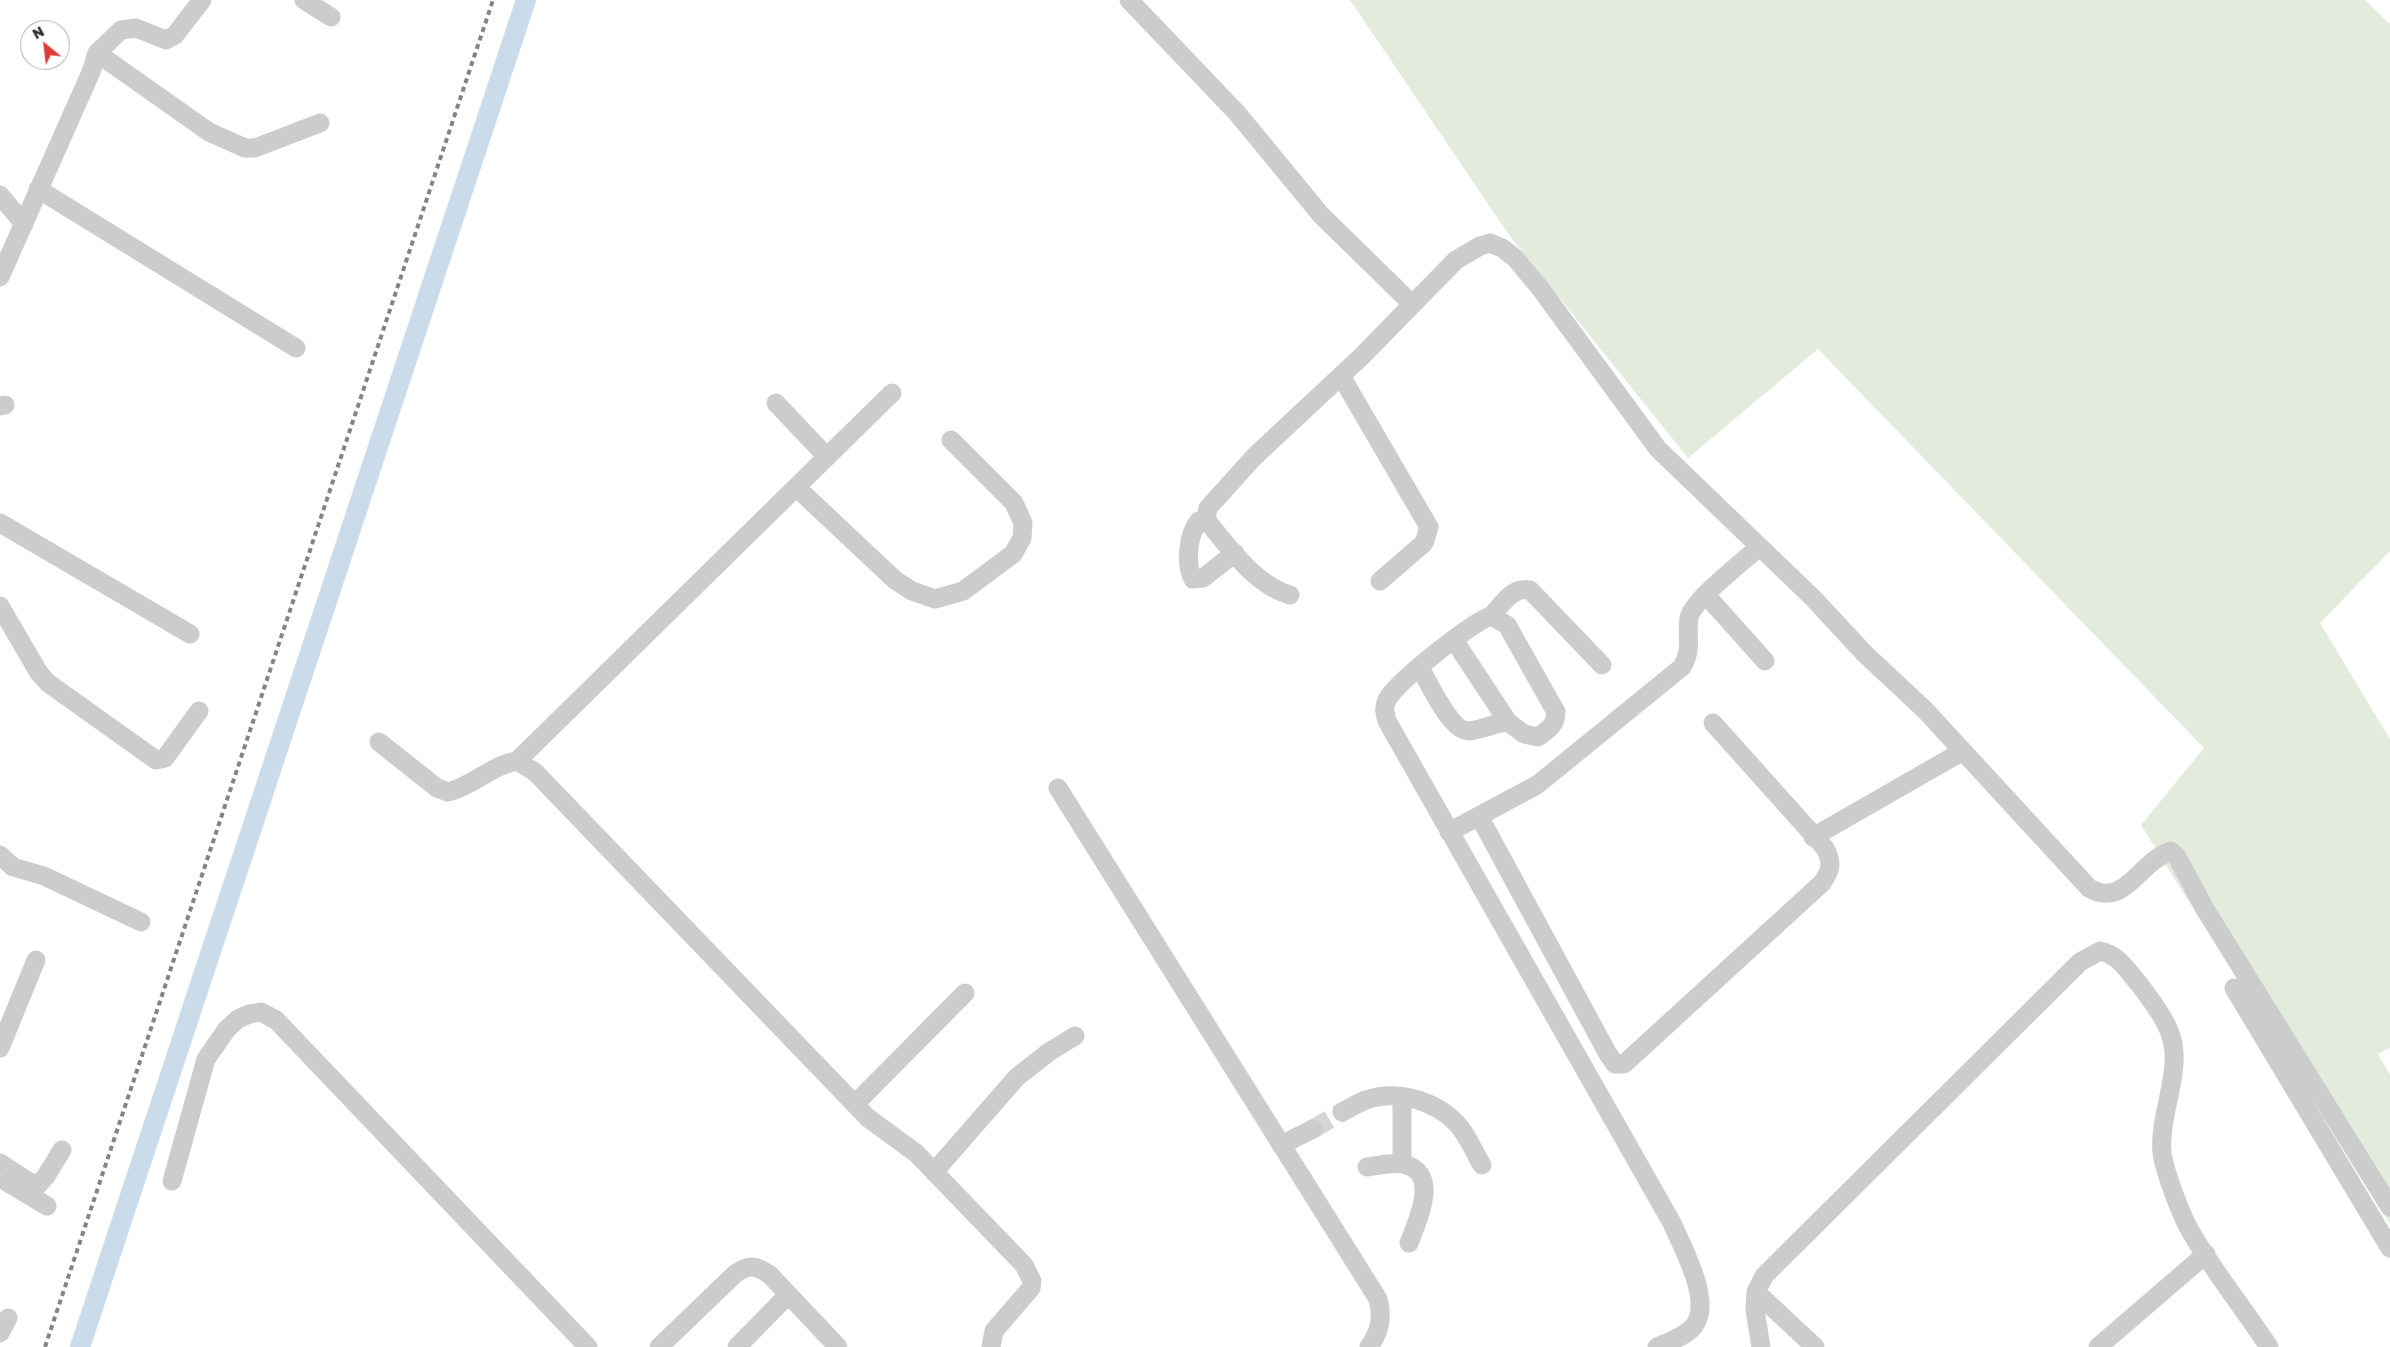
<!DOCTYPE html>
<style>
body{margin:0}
#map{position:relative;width:2390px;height:1347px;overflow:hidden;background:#fff;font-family:"Golos Text",sans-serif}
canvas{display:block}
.north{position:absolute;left:20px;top:20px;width:50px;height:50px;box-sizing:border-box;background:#fff;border:1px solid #acacac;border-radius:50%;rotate:331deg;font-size:14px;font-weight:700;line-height:20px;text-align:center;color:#2f2f2f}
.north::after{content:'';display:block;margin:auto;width:18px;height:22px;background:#de3b38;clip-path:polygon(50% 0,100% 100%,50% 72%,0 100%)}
</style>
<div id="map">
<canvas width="2390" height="1347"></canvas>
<div class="north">N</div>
</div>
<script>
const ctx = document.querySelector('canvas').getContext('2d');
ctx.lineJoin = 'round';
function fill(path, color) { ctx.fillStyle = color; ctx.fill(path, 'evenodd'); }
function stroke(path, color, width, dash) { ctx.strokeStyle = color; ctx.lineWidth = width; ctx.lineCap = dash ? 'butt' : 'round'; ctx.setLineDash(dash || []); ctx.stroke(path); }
fill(new Path2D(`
 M1350 0H2365L2390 24V551L2320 623 2390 739V1048L2378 1054 2390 1075V1224L2141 825 2204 748 1818 349 1688 458 1509 235Z`), '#e3ebdd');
stroke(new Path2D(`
 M80 1347 526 0`), '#cadbea', 20);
stroke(new Path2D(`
 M1313 1129 1342 1112`), '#d5d5d5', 19, [19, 9]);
stroke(new Path2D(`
 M304 0 331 17
 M1129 0 1237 113 1321 215 1412 304
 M97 53 209 132 245 148H255L320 123
 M38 189 296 348
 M0 195 24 224
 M0 277 91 72 97 53 121 30 136 28 166 40 175 35 202 0
 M1341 376 1429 527 1424 543 1380 581
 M776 403 827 457
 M0 406 5 405
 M796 487 895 580 912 591 935 599 963 591 1013 554 1022 538 1023 523 1014 503 951 440
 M1206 519 1199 521C1188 534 1185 564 1193 579L1203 578 1235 553
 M0 523 190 634
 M1290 595C1257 586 1232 551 1211 526L1206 519 1208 508 1254 457 1361 357 1456 260 1480 246 1490 243 1502 248 1515 258 1540 288 1658 449 1813 598 1865 654 1925 710 2089 888C2125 909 2138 862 2171 851L2177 857 2205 909 2390 1207
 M1706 595 1765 661
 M0 606 39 673 48 683 156 760 165 758 199 711
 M1491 616C1502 605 1512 586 1530 590L1602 665
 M1454 640 1508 722
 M1420 668C1429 683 1451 732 1469 731 1482 730 1494 723 1508 722L1524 734 1538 737C1548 730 1556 725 1556 712L1507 625 1491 616C1472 622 1396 682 1387 700 1383 708 1385 713 1387 721L1672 1223C1682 1247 1713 1301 1694 1326 1686 1336 1669 1342 1657 1347
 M379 742 437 788 448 792C473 786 492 765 517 761L535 772 868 1118 916 1153 1024 1265 1032 1281 1031 1288 994 1331 991 1347
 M517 761 892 393
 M1058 788 1378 1299C1383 1318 1380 1331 1369 1347
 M1479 816 1608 1054 1615 1064H1624L1822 883C1831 870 1833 863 1825 848L1713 723
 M1449 832 1537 785 1682 667C1693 648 1686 638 1689 618 1692 600 1744 561 1759 547
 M1813 837 1963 751
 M0 855 13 867 44 876 141 922
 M2234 988 2390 1248
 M0 1048 36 960
 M1402 1098V1164
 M855 1104 965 993
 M1342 1112C1350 1108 1358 1103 1366 1100 1397 1089 1437 1101 1458 1125 1468 1136 1474 1152 1482 1165
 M1281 1145 1313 1129
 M0 1163 29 1182 39 1184 46 1176 62 1150
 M1367 1167C1378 1166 1391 1162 1402 1164 1442 1171 1417 1222 1409 1243
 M934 1172 1017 1077 1049 1052 1075 1036
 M172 1181 206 1059 227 1029 238 1019 249 1014 261 1012 276 1020 588 1347
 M7 1182 47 1206
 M1756 1292 1755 1310 1761 1347
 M0 1333 8 1318
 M659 1347 735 1274C749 1264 756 1265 770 1275L838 1347
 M737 1347 788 1295
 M1815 1347 1756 1292 1764 1276 2080 962 2100 951C2119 955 2127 970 2139 984 2179 1036 2180 1047 2166 1110 2163 1126 2159 1147 2164 1163 2169 1182 2182 1218 2192 1234 2215 1273 2244 1309 2269 1347
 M2098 1347 2206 1254`), '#ccc', 19);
stroke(new Path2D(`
 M45 1347 493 0`), '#848484', 4, [5, 4]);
</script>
